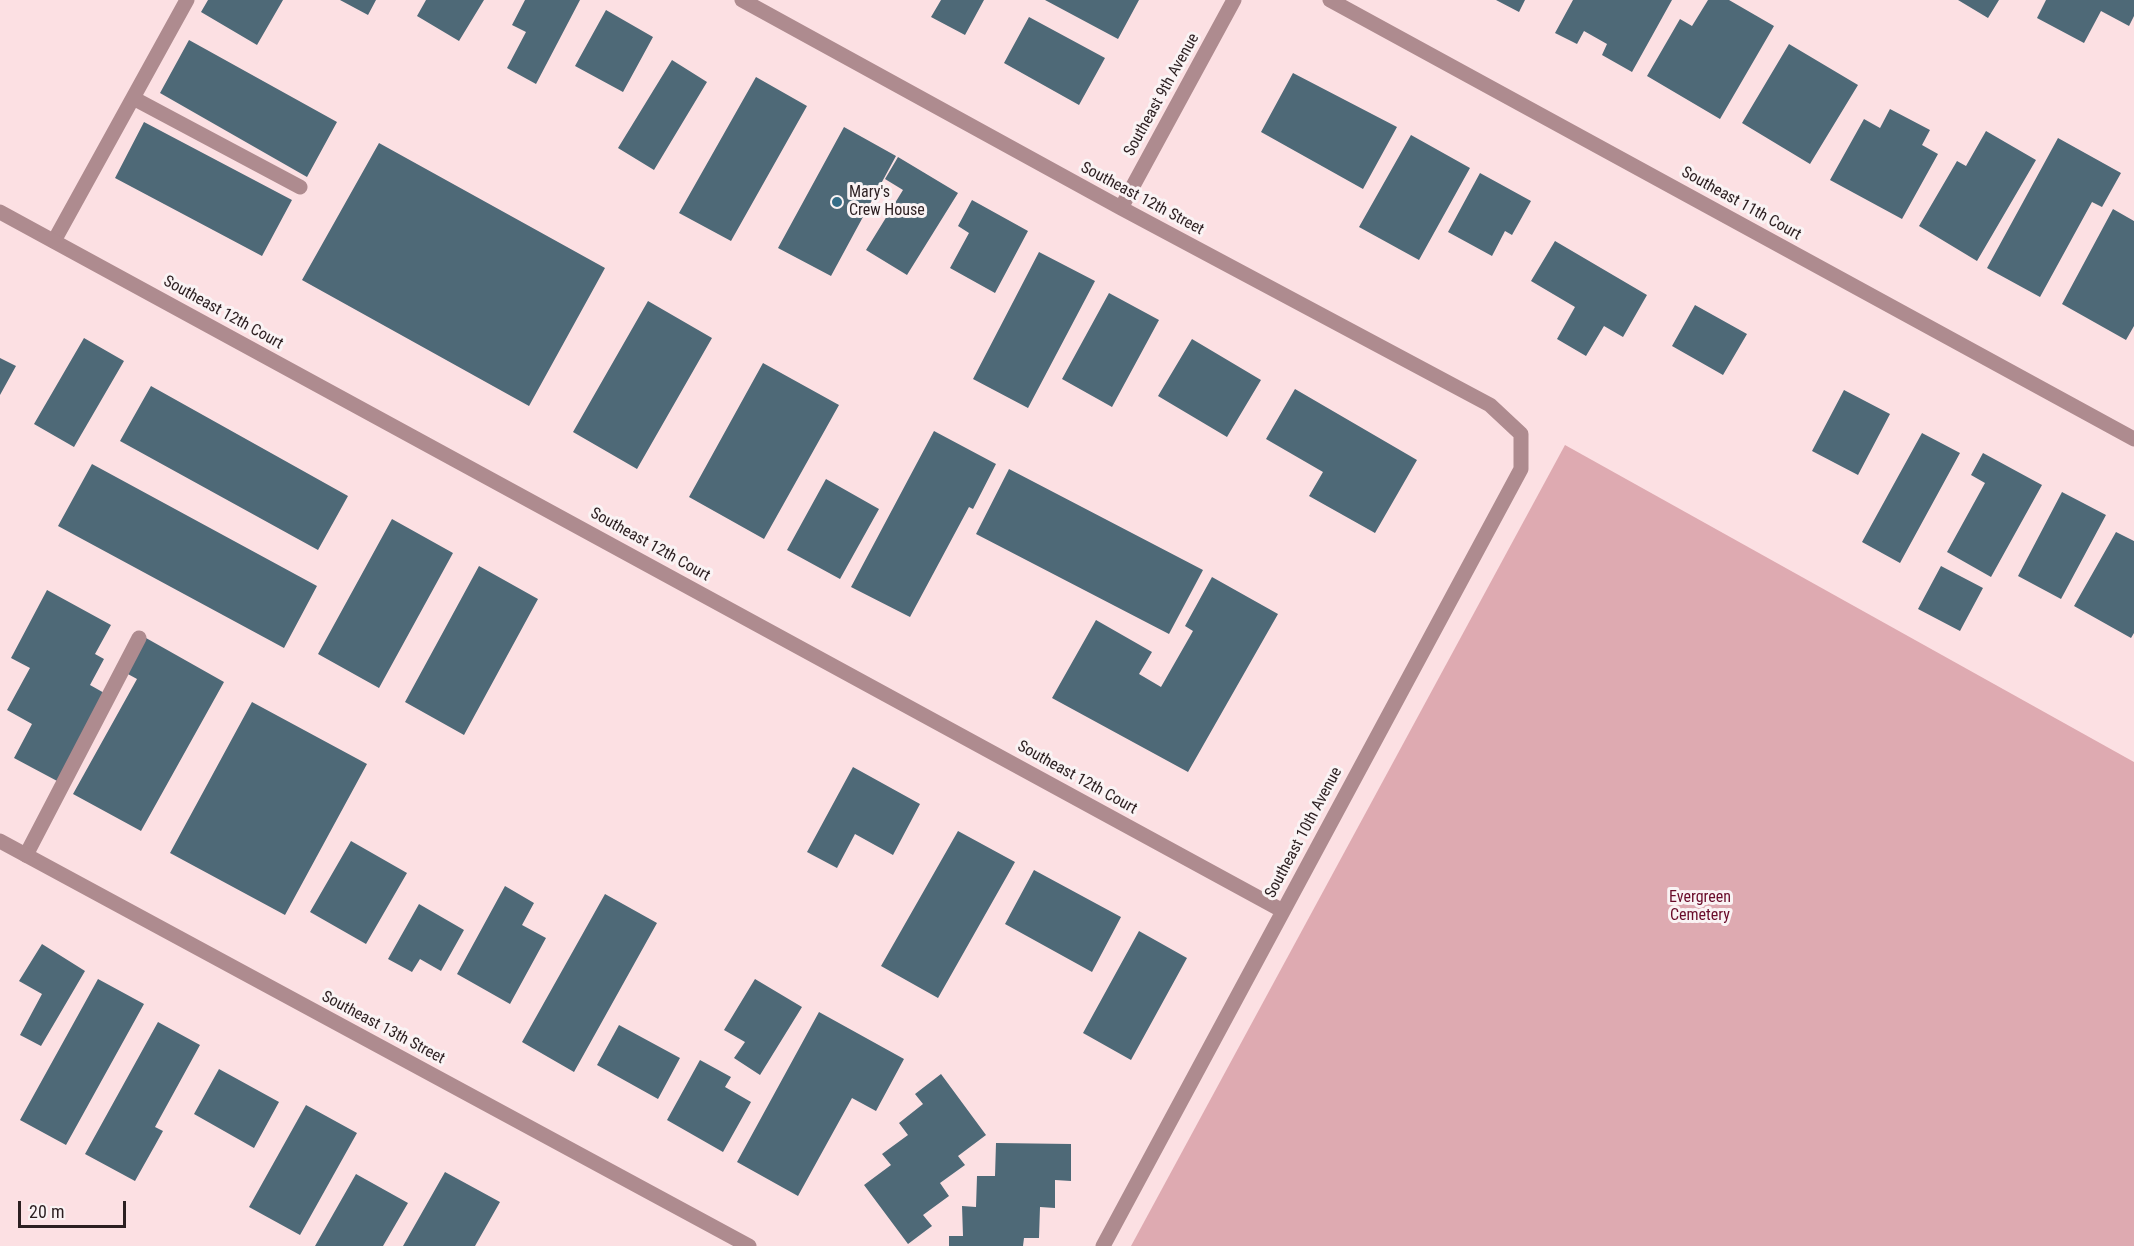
<!DOCTYPE html>
<style>
body{margin:0}
#map{position:relative;width:2134px;height:1246px;overflow:hidden;background:#fce0e3;font-family:"Roboto Condensed",sans-serif}
canvas{display:block}
.scale{position:absolute;left:18px;top:1201px;width:108px;height:27px;box-sizing:border-box;border:3px solid #2c1f21;border-top:0;padding-left:8px;font-size:18px;line-height:21px;white-space:nowrap;color:#2c1f21;-webkit-text-stroke:4px #faf3f4;paint-order:stroke}
</style>
<div id="map">
<canvas width="2134" height="1246"></canvas>
<div class="scale">20 m</div>
</div>
<script>
const ctx = document.querySelector('canvas').getContext('2d');
ctx.lineJoin = 'round';
function fill(path, color) { ctx.fillStyle = color; ctx.fill(path, 'evenodd'); }
function stroke(path, color, width, dash) { ctx.strokeStyle = color; ctx.lineWidth = width; ctx.lineCap = dash ? 'butt' : 'round'; ctx.setLineDash(dash || []); ctx.stroke(path); }
function drawText(font, color, halo, rows, align = 'center') {
  ctx.font = font + ' "Roboto Condensed",sans-serif'; ctx.lineWidth = 6; ctx.setLineDash([]); ctx.textBaseline = 'middle'; ctx.strokeStyle = halo; ctx.fillStyle = color; for (const [text, x, y, turn = 0] of rows) {
    ctx.save(); ctx.translate(x, y); ctx.rotate((+turn || 0) * Math.PI / 180); ctx.textAlign = isNaN(turn) ? turn : align; if (halo) ctx.strokeText(text, 0, 0); ctx.fillText(text, 0, 0); ctx.restore();
  }
}
fill(new Path2D(`
 M1565 445 2134 762V1246H1131Z`), '#deaab1');
fill(new Path2D(`
 M208 0H283L257 45 201 12Z
 M340 0H376L368 15Z
 M426 0H484L459 41 417 16Z
 M525 0H580L536 84 507 68 526 32 512 25Z
 M941 0H984L965 35 931 17Z
 M1045 0H1139L1118 39Z
 M1496 0H1525L1519 12Z
 M1573 0H1672L1632 72 1602 55 1607 44 1584 31 1577 44 1555 33Z
 M1708 0H1729L1774 26 1720 119 1647 76 1680 19 1692 26Z
 M1958 0H1999L1988 18Z
 M2046 0H2134V16L2129 26 2101 11 2084 43 2037 18Z
 M606 10 653 37 623 92 575 66Z
 M1029 17 1105 58 1079 105 1004 63Z
 M189 40 337 122 307 177 160 93Z
 M1789 44 1858 85 1810 164 1742 123Z
 M672 60 707 82 654 170 618 148Z
 M1293 73 1397 127 1363 189 1261 132Z
 M756 77 807 106 731 241 679 213Z
 M1890 109 1930 130 1922 145 1938 154 1902 219 1830 180 1864 119 1880 128Z
 M144 122 292 200 262 256 115 178Z
 M844 127 896 156 831 276 778 248Z
 M1986 131 2036 160 1977 261 1919 226 1957 161 1966 166Z
 M1411 135 1470 168 1419 260 1359 227Z
 M2058 138 2121 173 2102 207 2092 202 2040 297 1987 268Z
 M379 143 605 268 529 406 302 280Z
 M898 157 958 193 907 275 866 250 903 190 885 179Z
 M1480 173 1531 201 1512 235 1505 231 1492 256 1448 232Z
 M972 200 1028 231 995 293 950 268 969 233 958 226Z
 M2113 209 2134 221V326L2126 340 2062 304Z
 M1555 241 1647 295 1623 337 1604 326 1586 356 1557 339 1575 307 1531 281Z
 M1039 252 1095 281 1028 408 973 379Z
 M1109 293 1159 320 1112 407 1062 379Z
 M648 301 712 338 637 469 573 432Z
 M1695 305 1747 334 1723 375 1672 346Z
 M84 338 124 361 74 447 34 424Z
 M1192 339 1261 380 1227 437 1158 396Z
 M0 358 16 366 0 395Z
 M763 363 839 405 764 539 689 497Z
 M151 386 348 496 318 550 120 441Z
 M1295 389 1417 460 1375 533 1309 496 1323 472 1266 439Z
 M1844 390 1890 414 1858 475 1812 451Z
 M934 431 996 464 973 509 969 507 910 617 851 587Z
 M1922 433 1960 453 1900 563 1862 542Z
 M1983 453 2042 485 1991 577 1947 552 1985 483 1971 475Z
 M92 464 317 586 284 648 58 526Z
 M1009 469 1203 570 1169 634 976 534Z
 M826 479 879 509 840 579 787 550Z
 M2062 492 2106 515 2061 599 2018 576Z
 M392 519 453 553 379 688 318 654Z
 M2116 532 2134 541V633L2131 638 2074 606Z
 M479 566 538 599 464 735 405 702Z
 M1941 566 1983 588 1960 631 1918 609Z
 M1212 577 1278 614 1188 772 1052 698 1096 620 1152 652 1139 674 1161 687 1193 631 1185 626Z
 M47 590 111 625 95 654 104 659 90 685 106 694 59 782 14 758 32 724 7 710 30 668 11 658Z
 M146 638 224 682 141 831 73 794 137 679 126 673Z
 M252 702 367 764 285 915 170 853Z
 M853 767 920 804 893 855 855 834 837 868 807 852Z
 M958 831 1015 862 938 998 881 966Z
 M351 841 407 873 366 944 310 912Z
 M1034 870 1121 917 1092 972 1005 924Z
 M505 886 534 903 522 925 546 938 510 1004 457 974Z
 M605 894 657 923 574 1072 522 1042Z
 M419 904 464 930 441 971 420 959 412 972 388 959Z
 M1139 931 1187 958 1131 1060 1083 1033Z
 M42 944 85 971 41 1046 20 1035 42 994 19 981Z
 M98 979 144 1004 66 1145 20 1120Z
 M755 979 802 1007 760 1075 734 1058 745 1042 724 1030Z
 M819 1012 904 1059 876 1111 852 1098 798 1196 737 1162Z
 M158 1022 200 1045 155 1127 163 1131 135 1181 85 1154Z
 M619 1025 680 1058 658 1099 597 1065Z
 M700 1060 731 1077 725 1087 751 1102 723 1152 667 1120Z
 M219 1069 279 1102 254 1148 194 1114Z
 M941 1074 986 1135 958 1156 965 1165 940 1183 949 1196 923 1215 932 1226 908 1244 864 1185 891 1165 882 1154 908 1135 899 1123 923 1104 915 1094Z
 M306 1105 357 1133 300 1235 249 1207Z
 M996 1143 1071 1144V1181L1055 1180V1208L1040 1207 1039 1238H1024L1023 1246H949V1236H963L962 1206 976 1207 977 1176H995Z
 M445 1172 500 1202 475 1246H403Z
 M356 1174 408 1203 383 1246H315Z`), '#4e6977');
stroke(new Path2D(`
 M133 98 300 187
 M54 241 187 0
 M26 855 139 638`), '#ae8b8f', 15);
stroke(new Path2D(`
 M742 0 1121 208 1490 405 1521 434V469L1103 1246
 M1330 0 2134 439
 M1121 208 1234 0
 M0 212 1283 911
 M0 841 749 1246`), '#ae8b8f', 15);
for (const [x, y, r, color] of [
 [837,202,6,"#346d87"]
]) { const dot = new Path2D(); dot.arc(x, y, r, 0, 2 * Math.PI); ctx.fillStyle = color; ctx.fill(dot); stroke(dot, '#faf3f4', 2); }
drawText('16px', '#2c1f21', '#faf3f4', [
 ["Southeast 9th Avenue",1162,95,-61],
 ["Southeast 12th Street",1142,199,28],
 ["Southeast 11th Court",1741,204,29],
 ["Southeast 12th Court",223,313,29],
 ["Southeast 12th Court",650,545,29],
 ["Southeast 12th Court",1077,778,29],
 ["Southeast 10th Avenue",1304,833,-62],
 ["Southeast 13th Street",383,1028,28]
]);
drawText('16px', '#2c1f21', '#faf3f4', [
 ["Mary's",849,193],
 ["Crew House",849,211]
], 'left');
drawText('16px', '#690b29', '#faf3f4', [
 ["Evergreen",1700,898],
 ["Cemetery",1700,916]
]);
</script>
